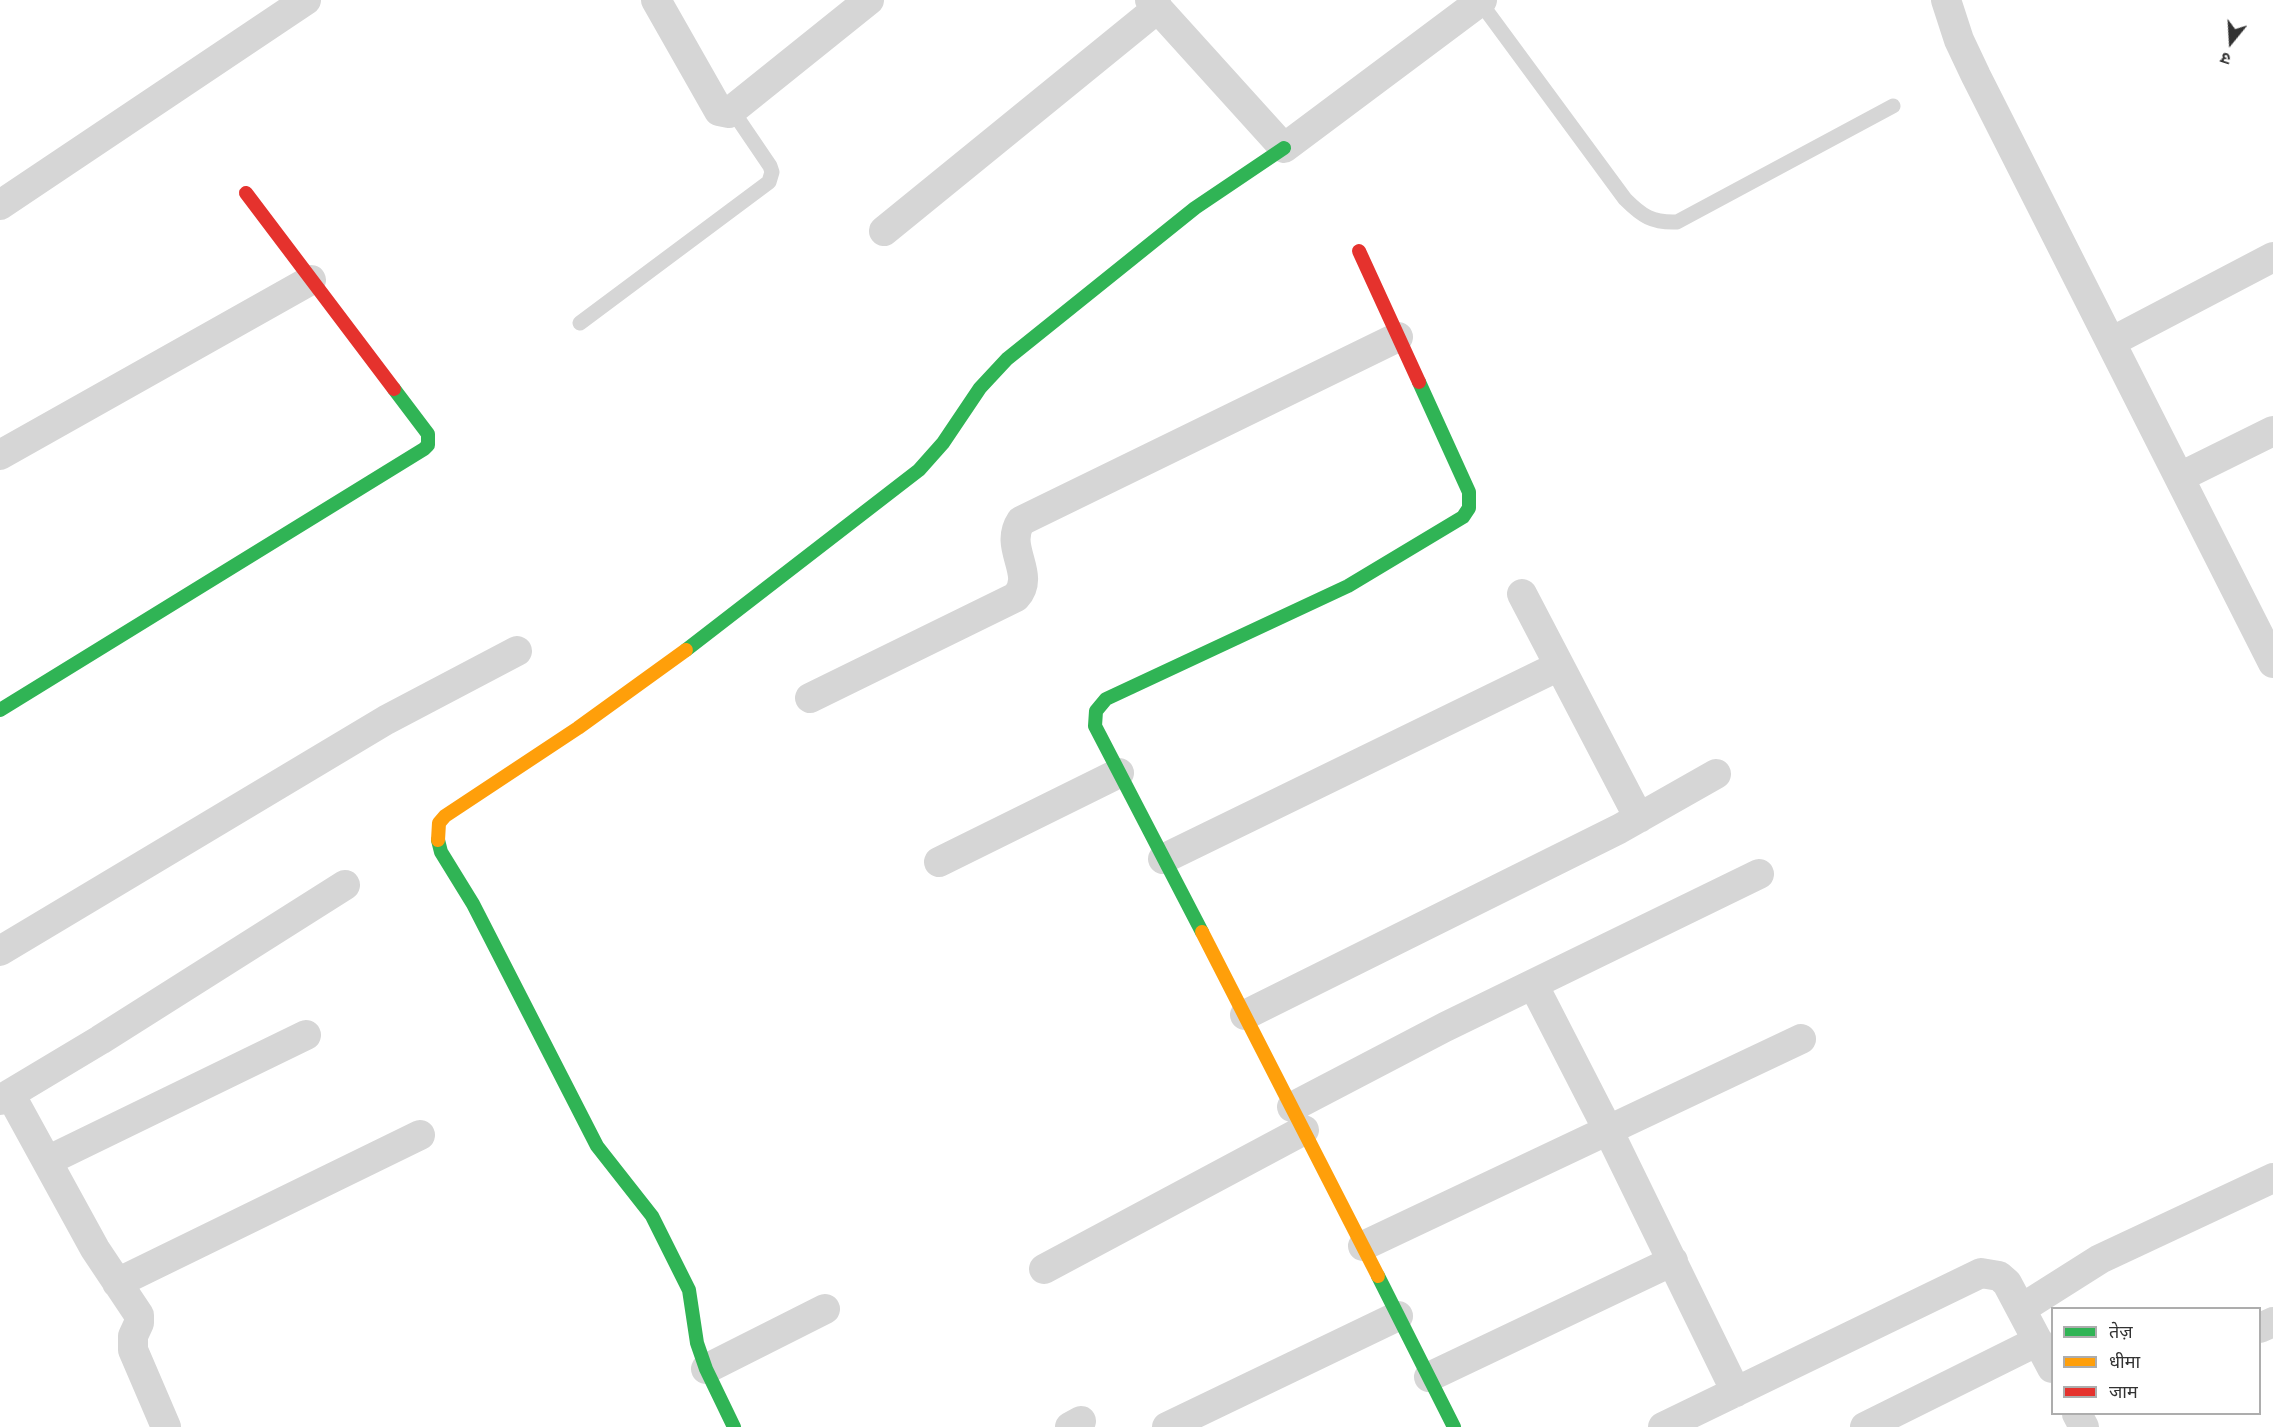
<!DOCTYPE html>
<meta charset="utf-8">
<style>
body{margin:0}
#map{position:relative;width:2273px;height:1427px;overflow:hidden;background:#fff;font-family:"Golos Text","Noto Sans Devanagari",sans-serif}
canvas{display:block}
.legend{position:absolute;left:2051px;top:1307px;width:210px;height:108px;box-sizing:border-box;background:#fff;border:2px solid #adadad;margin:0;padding:8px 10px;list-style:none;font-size:18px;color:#323232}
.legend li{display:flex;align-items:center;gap:12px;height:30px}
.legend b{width:30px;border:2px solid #adadad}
.north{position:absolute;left:2201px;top:12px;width:60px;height:60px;-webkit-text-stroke:4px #fff;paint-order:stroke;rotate:198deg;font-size:16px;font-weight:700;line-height:24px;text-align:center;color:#323232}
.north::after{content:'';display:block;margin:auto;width:21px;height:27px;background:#323232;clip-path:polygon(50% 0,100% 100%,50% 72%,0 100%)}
</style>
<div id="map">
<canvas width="2273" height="1427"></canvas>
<ul class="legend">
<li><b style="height:8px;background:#30b455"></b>तेज़</li>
<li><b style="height:8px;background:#ff9f0a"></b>धीमा</li>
<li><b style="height:8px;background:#e5322d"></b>जाम</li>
</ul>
<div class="north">उ</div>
</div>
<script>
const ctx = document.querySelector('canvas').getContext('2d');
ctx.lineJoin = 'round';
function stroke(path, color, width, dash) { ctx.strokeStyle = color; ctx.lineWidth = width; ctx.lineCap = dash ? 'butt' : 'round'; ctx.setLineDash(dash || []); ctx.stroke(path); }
stroke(new Path2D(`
 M1480 2 1625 199C1642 216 1652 223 1677 222L1893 106
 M580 323 769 182 772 172 770 166 732 110`), '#d6d6d6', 15);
stroke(new Path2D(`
 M656 0 719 111 729 113 732 110 869 0
 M1150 0 1284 148 1482 0
 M1946 0 1959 40 1976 76 2273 663
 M0 205 306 0
 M884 231 1158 8
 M2111 342 2273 257
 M0 455 311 280
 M2180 477 2273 431
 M1522 594 1639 818
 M810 698 1016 597C1037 574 1003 548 1021 521L1398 337
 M1163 859 1559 666
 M939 862 1119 773
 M0 951 386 720 517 651
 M1533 984 1608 1130 1736 1392
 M1245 1015 1619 829 1716 774
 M10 1094 95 1249 139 1315V1323L133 1336V1350L166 1427
 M0 1100 100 1040 345 885
 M1292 1107 1445 1027 1759 874
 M47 1161 306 1035
 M1363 1246 1801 1039
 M1044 1269 1304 1130
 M117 1283 420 1135
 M2021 1309 2100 1259 2273 1178
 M2260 1328 2273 1322
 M706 1369 825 1309
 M1429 1377 1673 1261
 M2077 1414 2084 1427
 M1070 1427 1081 1421
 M1167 1427 1398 1316
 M1663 1427 1981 1273 1999 1276 2007 1283 2052 1368
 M1865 1427 2038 1341`), '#d6d6d6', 30);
stroke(new Path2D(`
 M686 650 919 470 943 443 980 388 1007 359 1195 208 1284 148
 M0 710 424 449 428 445V434L394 389
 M438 840 441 852 473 904 597 1146 652 1216 689 1290 697 1343 706 1369 734 1427
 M1202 932 1095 726 1096 711 1106 699 1348 586 1463 517 1469 508V492L1419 382
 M1378 1276 1454 1427`), '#30b455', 14);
stroke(new Path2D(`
 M438 840 439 823 445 816 578 728 686 650
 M1202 932 1378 1276`), '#ff9f0a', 14);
stroke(new Path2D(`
 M246 193 394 389
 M1359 251 1419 382`), '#e5322d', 14);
</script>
